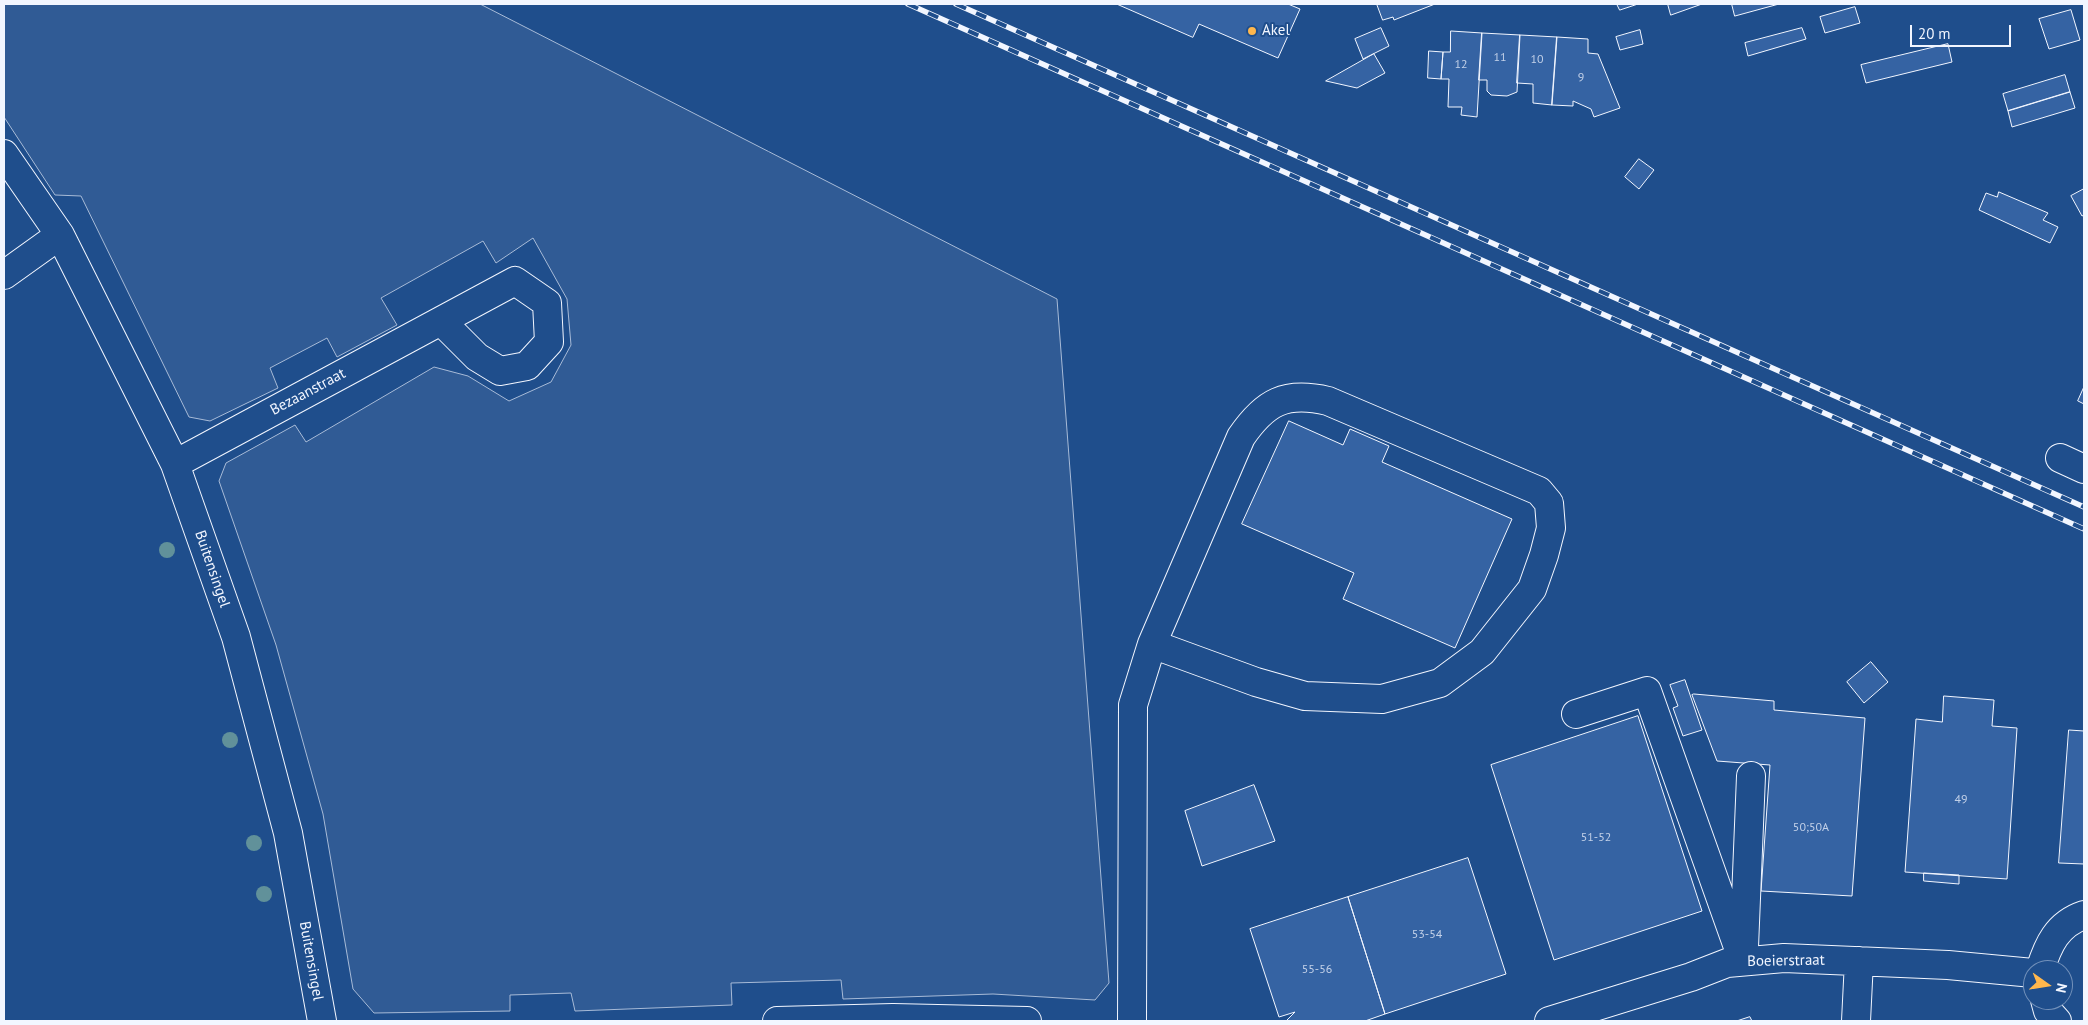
<!DOCTYPE html>
<style>
body{margin:0}
#map{position:relative;width:2088px;height:1025px;overflow:hidden;background:#1f4e8c;font-family:"PT Sans",sans-serif}
canvas{display:block}
.frame{position:absolute;inset:0;border:5px solid #f2f6ff;pointer-events:none}
.north{position:absolute;left:2023px;top:960px;width:50px;height:50px;box-sizing:border-box;background:#1f4e8c;border:1px solid #7391ba;border-radius:50%;rotate:103deg;font-size:14px;font-weight:700;line-height:20px;text-align:center;color:#f2f6ff}
.north::after{content:'';display:block;margin:auto;width:18px;height:22px;background:#ffb74d;clip-path:polygon(50% 0,100% 100%,50% 72%,0 100%)}
.scale{position:absolute;left:1910px;top:25px;width:101px;height:22px;box-sizing:border-box;border:2px solid #f2f6ff;border-top:0;padding-left:6px;font-size:15px;line-height:18px;white-space:nowrap;color:#f2f6ff;-webkit-text-stroke:4px #1f4e8c;paint-order:stroke}
</style>
<div id="map">
<canvas width="2088" height="1025"></canvas>
<div class="frame"></div>
<div class="north">N</div>
<div class="scale">20 m</div>
</div>
<script>
const ctx = document.querySelector('canvas').getContext('2d');
ctx.lineJoin = 'round';
function fill(path, color) { ctx.fillStyle = color; ctx.fill(path, 'evenodd'); }
function stroke(path, color, width, dash) { ctx.strokeStyle = color; ctx.lineWidth = width; ctx.lineCap = dash ? 'butt' : 'round'; ctx.setLineDash(dash || []); ctx.stroke(path); }
function drawText(font, color, halo, rows, align = 'center') {
  ctx.font = font + ' "PT Sans",sans-serif'; ctx.lineWidth = 4; ctx.setLineDash([]); ctx.textBaseline = 'middle'; ctx.strokeStyle = halo; ctx.fillStyle = color; for (const [text, x, y, turn = 0] of rows) {
    ctx.save(); ctx.translate(x, y); ctx.rotate((+turn || 0) * Math.PI / 180); ctx.textAlign = isNaN(turn) ? turn : align; if (halo) ctx.strokeText(text, 0, 0); ctx.fillText(text, 0, 0); ctx.restore();
  }
}
const green = new Path2D(`
 M4 4H480L1057 299 1109 983 1095 1000 993 994 843 999 841 980 731 983 732 1005 575 1011 571 993 510 995V1011L374 1013 353 989 323 814 276 645 219 481 226 463 295 425 306 442 434 367 468 376 509 401 551 382 571 345 567 299 533 238 496 263 483 241 381 298 397 325 337 357 327 338 270 368 278 388 210 421 189 417 81 196 55 195 4 117Z`);
fill(green, '#305b95');
stroke(green, '#a8bbd7', 1);
const building = new Path2D(`
 M1117 4H1288L1300 9 1278 58 1199 24 1193 37Z
 M1377 4H1435L1394 20 1393 17 1383 20Z
 M1617 4H1638L1620 10Z
 M1668 4H1702L1671 15Z
 M1732 4H1779L1735 16Z
 M1855 7 1860 23 1825 33 1820 17Z
 M2071 10 2080 40 2049 49 2039 19Z
 M1381 28 1389 46 1363 59 1355 39Z
 M1802 28 1806 39 1748 56 1745 43Z
 M1640 30 1643 44 1620 50 1616 37Z
 M1451 31 1482 33 1477 117 1461 115 1462 107H1448L1449 79H1441L1443 52H1450Z
 M1482 33 1520 35 1517 92 1507 96 1491 95 1487 91V80H1479Z
 M1520 35 1557 37 1552 105 1533 103V84L1517 83Z
 M1557 37 1588 39V53L1598 54 1620 108 1594 117 1591 109 1573 101V106L1552 105Z
 M1948 44 1952 62 1866 83 1861 65Z
 M1429 51 1443 52 1441 79 1428 78Z
 M1374 54 1385 73 1357 88 1326 81Z
 M2065 75 2070 92 2008 111 2003 94Z
 M2070 92 2075 108 2012 127 2008 111Z
 M1639 159 1654 170 1639 189 1625 177Z
 M2084 189V215L2082 216 2071 196Z
 M1999 192 2048 213 2043 220 2058 227 2050 243 1979 210 1986 193 1997 197Z
 M2084 387V404L2078 401Z
 M1289 421 1343 445 1350 429 1389 446 1382 462 1512 519 1455 648 1343 599 1354 573 1242 524Z
 M1871 662 1888 682 1864 703 1847 682Z
 M1685 680 1702 730 1683 736 1673 708 1678 706 1670 685Z
 M1694 694 1774 701V710L1865 718 1852 896 1761 891 1770 765 1717 761 1692 695Z
 M1944 696 1994 700 1992 726 2017 728 2007 879 1905 872 1916 719 1942 722Z
 M1638 716 1702 911 1554 960 1491 765Z
 M2069 730 2084 731V864L2059 863Z
 M1254 785 1275 841 1202 866 1185 811Z
 M1468 858 1506 974 1385 1014 1348 897Z
 M1924 873 1959 875V884L1924 881Z
 M1348 897 1385 1014 1365 1021H1286L1295 1012 1279 1017 1250 929Z
 M1750 1017 1752 1021H1737Z`);
fill(building, '#3563a3');
stroke(building, '#f2f6ff', 1);
const minor = new Path2D(`
 M4 154 60 235 175 464 236 637 288 833 322 1021
 M4 275 60 235
 M2060 458 2084 469
 M175 464 515 281 547 303 549 342 527 366 500 371 477 357 441 321
 M1576 714 1647 691 1743 961
 M1744 947 1751 776
 M2040 970C2048 945 2057 924 2084 915
 M2045 1000 2048 1011 2057 1021
 M777 1021 893 1018 1027 1021
 M1132 1021 1133 705 1152 644 1241 437C1265 402 1285 391 1328 401L1539 491 1549 503 1551 528 1544 555 1532 589 1482 652 1440 683 1382 699 1305 696 1256 682 1152 644
 M1549 1021 1691 977 1727 963 1784 958 1948 965 2033 973
 M1856 1021 1859 961`);
stroke(minor, '#f2f6ff', 30);
stroke(minor, '#1f4e8c', 28);
const rail = new Path2D(`
 M908 4 2084 529
 M956 4 2084 507`);
stroke(rail, '#f2f6ff', 5.5);
stroke(rail, '#1f4e8c', 4, [11]);
ctx.fillStyle = '#61919a';
for (const [x, y] of [
 [167,550],
 [230,740],
 [254,843],
 [264,894]
]) { ctx.beginPath(); ctx.arc(x, y, 8, 0, 2 * Math.PI); ctx.fill(); }
for (const [x, y, r, color] of [
 [1252,31,5,"#ffb74d"]
]) { const dot = new Path2D(); dot.arc(x, y, r, 0, 2 * Math.PI); ctx.fillStyle = color; ctx.fill(dot); stroke(dot, '#1f4e8c', 2); }
drawText('12px', '#c3d1e8', null, [
 ["11",1500,58],
 ["10",1537,60],
 ["12",1461,65],
 ["9",1581,78],
 ["49",1961,800],
 ["50;50A",1811,828],
 ["51-52",1596,838],
 ["53-54",1427,935],
 ["55-56",1317,970]
]);
drawText('15px', '#f2f6ff', '#1f4e8c', [
 ["Akel",1262,31]
], 'left');
drawText('15px', '#f2f6ff', '#1f4e8c', [
 ["Bezaanstraat",308,392,-28],
 ["Buitensingel",212,569,71],
 ["Buitensingel",311,961,80],
 ["Boeierstraat",1786,961,-1]
]);
</script>
